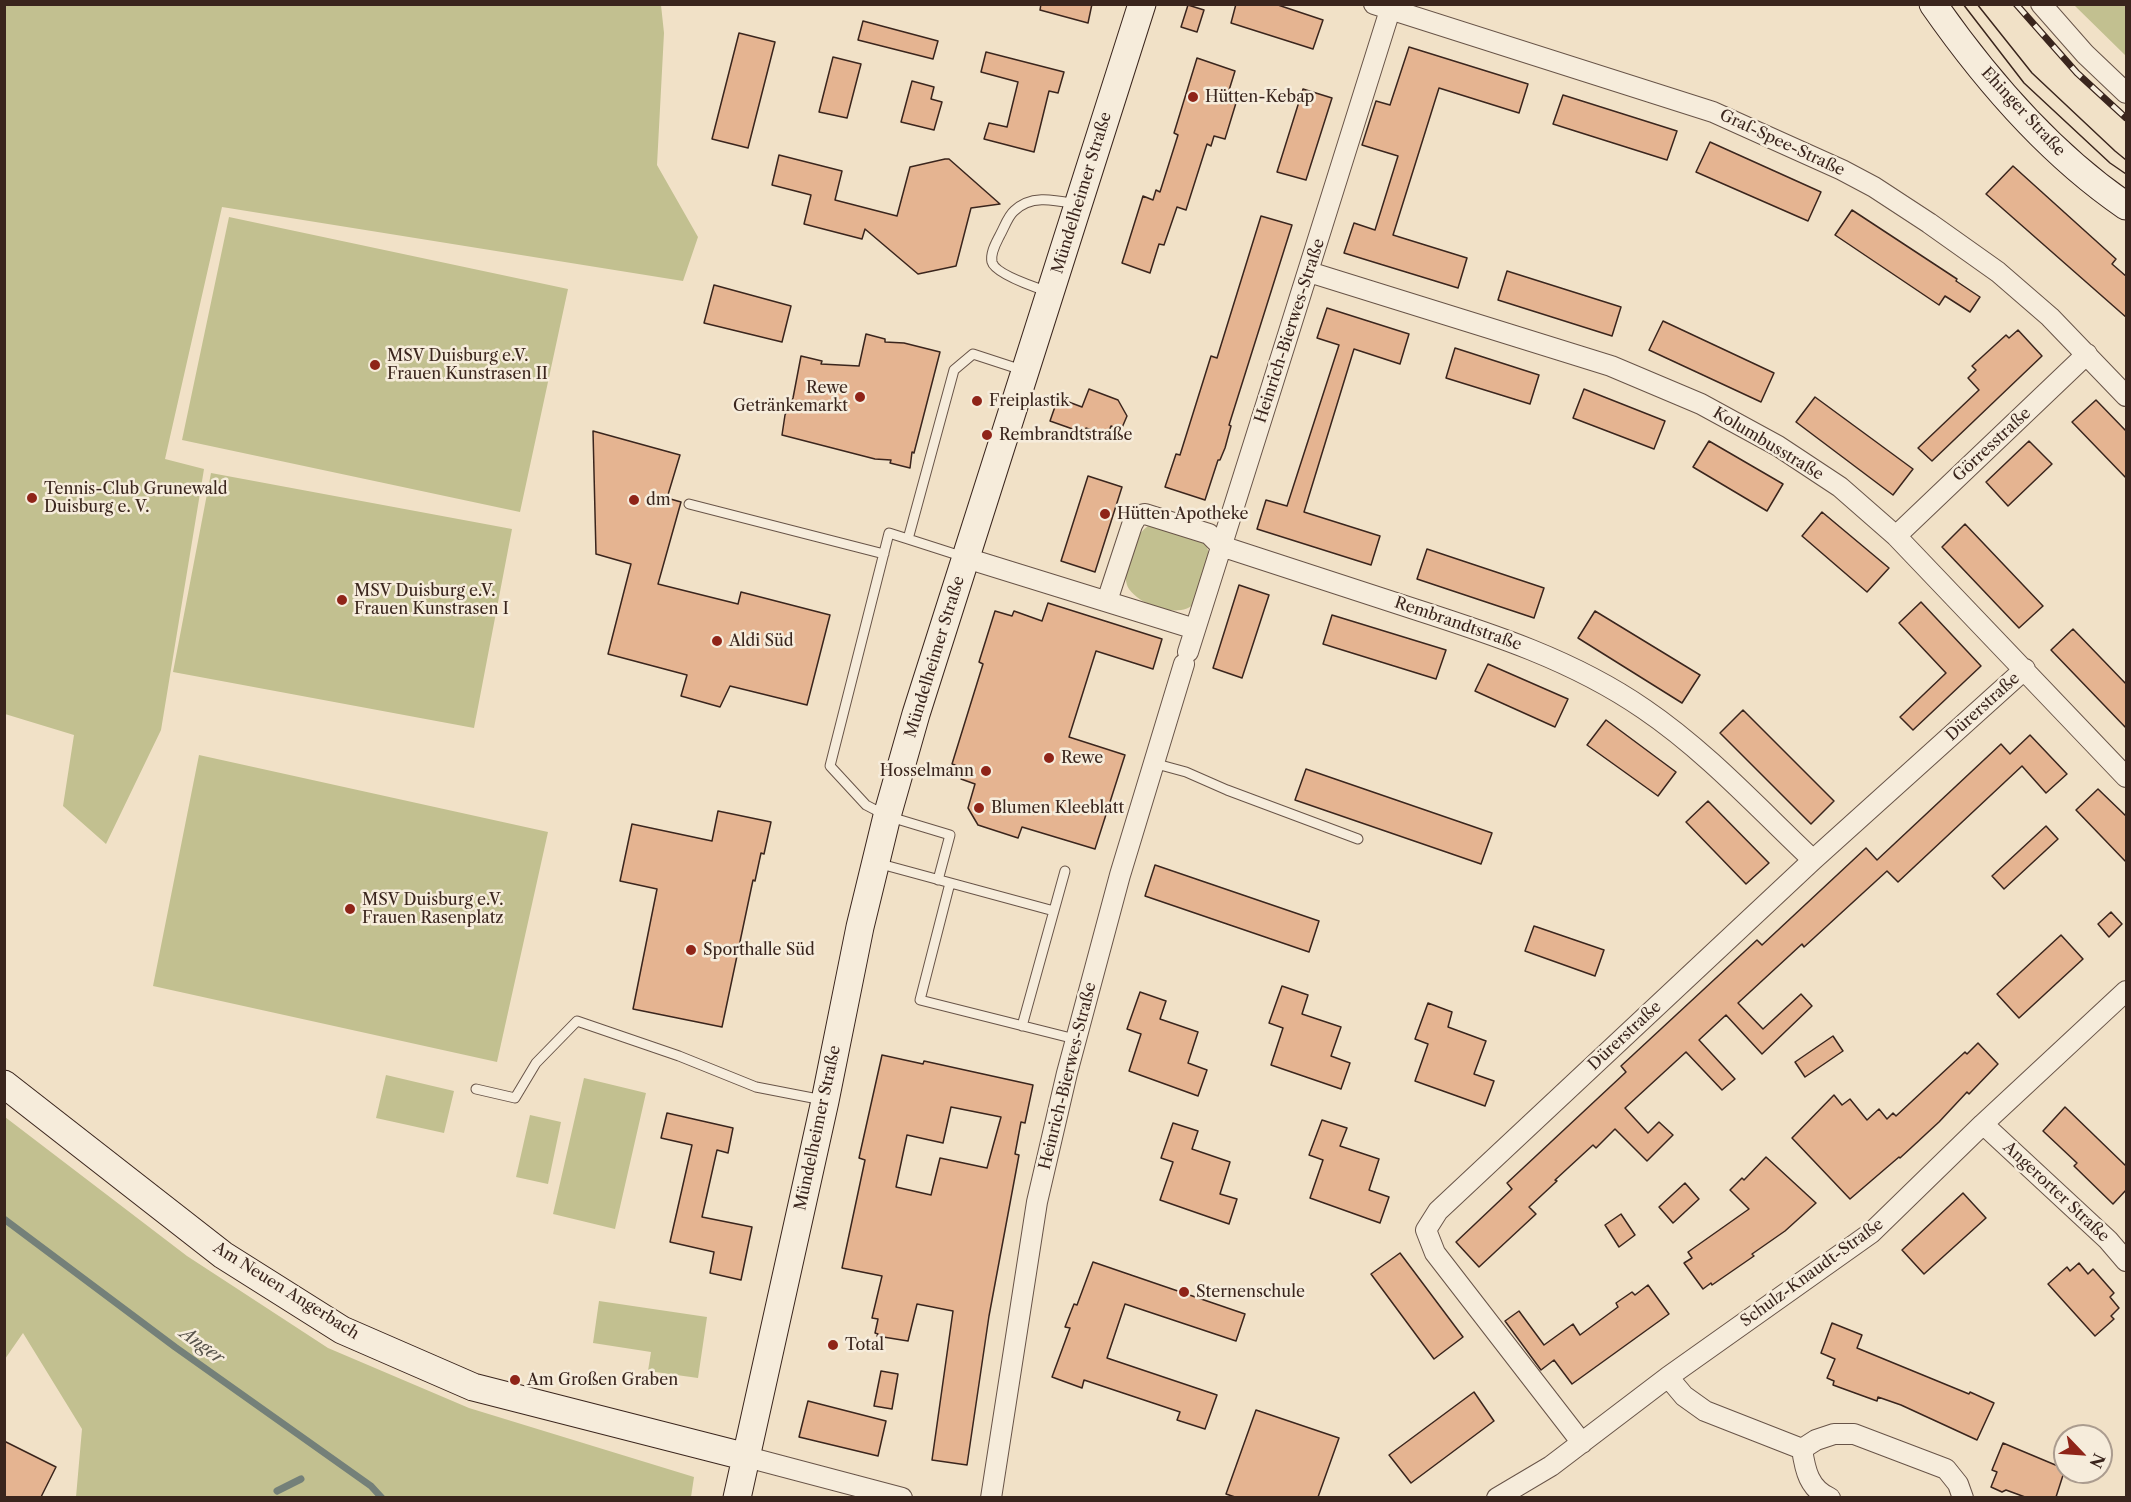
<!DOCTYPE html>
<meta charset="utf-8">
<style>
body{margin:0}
#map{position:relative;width:2131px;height:1502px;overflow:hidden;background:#f1e1c7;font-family:"Libre Caslon Text",serif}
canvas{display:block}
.frame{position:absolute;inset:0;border:6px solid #3a251d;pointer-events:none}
.north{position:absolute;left:2053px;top:1424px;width:60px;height:60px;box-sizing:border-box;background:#f6ecdb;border:2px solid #ab9c8f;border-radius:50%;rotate:115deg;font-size:16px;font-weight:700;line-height:24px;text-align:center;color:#3a251d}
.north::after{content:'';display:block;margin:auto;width:21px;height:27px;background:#8f2418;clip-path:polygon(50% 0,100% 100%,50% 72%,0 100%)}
</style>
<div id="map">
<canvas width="2131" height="1502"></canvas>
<div class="frame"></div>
<div class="north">N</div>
</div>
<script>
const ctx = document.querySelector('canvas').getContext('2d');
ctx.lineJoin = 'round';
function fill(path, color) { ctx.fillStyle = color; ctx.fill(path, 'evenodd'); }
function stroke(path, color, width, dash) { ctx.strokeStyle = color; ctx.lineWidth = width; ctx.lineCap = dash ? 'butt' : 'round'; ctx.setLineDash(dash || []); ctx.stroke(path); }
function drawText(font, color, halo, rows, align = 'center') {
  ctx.font = font + ' "Libre Caslon Text",serif'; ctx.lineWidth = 5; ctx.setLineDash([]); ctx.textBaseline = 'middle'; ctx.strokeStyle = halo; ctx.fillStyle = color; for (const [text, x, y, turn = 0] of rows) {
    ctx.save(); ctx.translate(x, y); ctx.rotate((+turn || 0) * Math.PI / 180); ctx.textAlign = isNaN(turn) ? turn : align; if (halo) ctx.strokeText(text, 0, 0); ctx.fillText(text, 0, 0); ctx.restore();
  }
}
fill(new Path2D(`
 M4 5H661L664 33 657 165 698 237 683 281 222 207 165 459 204 469 161 730 106 844 63 806 74 735 5 714Z
 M2074 5H2126V56Z
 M229 217 568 289 520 512 182 440Z
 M211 473 512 529 474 728 173 672Z
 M1148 526C1159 526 1194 534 1202 540 1206 543 1208 549 1209 554 1205 566 1202 594 1194 603 1181 621 1133 603 1127 585 1124 576 1128 566 1130 557 1134 544 1137 534 1148 526Z
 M199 755 548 832 497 1062 153 986Z
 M386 1075 454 1091 444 1133 376 1118Z
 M584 1078 646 1093 615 1229 553 1214Z
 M530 1115 561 1122 548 1184 516 1177Z
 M5 1117 187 1256 328 1348 469 1408 694 1477 691 1497H76L82 1429 23 1333 5 1359Z
 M599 1301 707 1317 698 1378 648 1371 651 1352 593 1343Z`), '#c2c090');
stroke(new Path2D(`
 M4 1219 175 1347 371 1486 382 1498
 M277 1491 301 1479`), '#748079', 7);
const building = new Path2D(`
 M1041 4H1092L1088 23 1040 10Z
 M1236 4H1275L1323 20 1313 49 1231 23Z
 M1188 5 1204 10 1197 32 1181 27Z
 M863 21 938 41 933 59 858 40Z
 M739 33 775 42 748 148 712 139Z
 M1409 47 1528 84 1519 113 1439 88 1393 235 1467 258 1458 288 1344 253 1354 223 1375 230 1398 156 1362 145 1376 101 1390 105Z
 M986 52 1064 72 1058 93 1049 91 1034 152 984 139 989 123 1007 127 1018 82 981 72Z
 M833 57 861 64 847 118 819 112Z
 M1197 58 1235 71 1226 100 1236 103 1225 139 1214 136 1211 146 1207 144 1186 210 1177 207 1164 245 1159 244 1150 273 1122 263 1143 196 1153 200 1156 190 1160 192 1178 135 1174 133Z
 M912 81 934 87 931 99 942 102 934 130 901 122Z
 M1303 89 1332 98 1306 180 1277 172Z
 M1563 95 1677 131 1667 160 1553 124Z
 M1710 142 1821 192 1808 221 1696 172Z
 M779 155 842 171 835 200 897 216 910 167 945 159H949L1000 204 971 208 956 266 918 274 865 229 862 239 804 224 811 195 772 185Z
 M2013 166 2116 259 2112 264 2127 277V318L1986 194Z
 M1852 210 1957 279 1956 281 1980 297 1970 312 1945 296 1939 305 1835 235Z
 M1261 216 1292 225 1229 425 1231 426 1225 448 1220 460H1218L1205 500 1165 487 1176 454 1180 455 1211 356 1217 358Z
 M1507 271 1621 307 1612 336 1498 300Z
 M714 285 791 306 782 342 704 323Z
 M1327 308 1409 334 1400 364 1354 349 1304 512 1380 536 1371 565 1257 529 1266 500 1287 506 1339 345 1317 338Z
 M1663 321 1774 373 1761 402 1649 350Z
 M2018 330 2042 356 1932 461 1918 448 1979 390 1968 378 1976 370 1972 366 2006 335 2009 338Z
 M866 334 885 339V342L904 343 940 352 914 453 912 452 910 468 890 463 891 460 875 459 782 435 785 415 793 398 801 356 822 361 821 364 859 366Z
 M1455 348 1539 375 1530 404 1446 378Z
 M1089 389 1118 400 1127 416 1121 430 1111 426 1107 436 1086 428 1084 433 1050 421 1058 398 1082 407Z
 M1584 389 1665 421 1654 449 1573 418Z
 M1815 397 1913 469 1893 495 1796 422Z
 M2096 400 2127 432V479L2072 422Z
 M593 431 680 455 667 498 681 502 658 584 738 604 741 592 830 615 807 705 730 686 720 707 681 696 687 675 608 654 631 564 596 554Z
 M1709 441 1783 484 1767 511 1693 467Z
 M2029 441 2052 464 2008 506 1986 482Z
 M1088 476 1122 487 1095 572 1061 561Z
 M1822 512 1889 568 1867 592 1802 536Z
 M1965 524 2043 606 2019 628 1942 547Z
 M1427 549 1544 588 1534 618 1417 579Z
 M1239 585 1269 595 1242 678 1213 668Z
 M1921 602 1981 666 1913 730 1900 717 1946 673 1899 623Z
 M1048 603 1162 639 1153 669 1096 651 1069 737 1125 755 1095 849 1022 827 1018 838 978 825 968 808 975 784 961 779 964 768 952 764 983 664 979 662 995 611 1012 616 1014 611 1042 621Z
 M1595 611 1700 675 1682 703 1578 638Z
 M1332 615 1446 650 1436 679 1323 644Z
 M2073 629 2127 685V729L2051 650Z
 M1488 664 1568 699 1555 727 1475 691Z
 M1743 710 1834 801 1811 824 1720 733Z
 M1606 720 1676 772 1658 796 1587 745Z
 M2030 735 2067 774 2046 793 2022 766 1898 882 1887 871 1804 947 1802 944 1738 1003 1763 1029 1801 994 1812 1006 1762 1054 1726 1015 1699 1040 1735 1079 1722 1090 1686 1052 1625 1108 1648 1133 1659 1122 1673 1135 1647 1161 1615 1129 1596 1148 1593 1145 1555 1180 1557 1181 1529 1207 1536 1214 1479 1267 1456 1242 1512 1189 1507 1183 1626 1072 1621 1066 1757 940 1762 945 1866 848 1877 860 2001 744 2010 754Z
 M1306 769 1492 833 1481 864 1295 800Z
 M2098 789 2127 817V863L2076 810Z
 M1708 801 1769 863 1746 884 1686 822Z
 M718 811 771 822 764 854 761 853 755 881 753 880 722 1027 633 1009 657 889 620 881 632 824 712 841Z
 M2046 826 2058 839 2004 889 1992 876Z
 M1155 865 1319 921 1309 952 1145 896Z
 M2111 912 2122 924 2109 937 2098 924Z
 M1534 926 1604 950 1595 976 1525 951Z
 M2061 935 2083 959 2019 1018 1997 994Z
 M1282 986 1308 995 1302 1014 1341 1027 1331 1056 1350 1063 1341 1089 1271 1065 1283 1028 1269 1023Z
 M1140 992 1166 1001 1160 1019 1198 1032 1188 1063 1207 1070 1198 1096 1129 1071 1141 1034 1127 1029Z
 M1428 1003 1452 1012 1448 1027 1486 1041 1474 1074 1494 1081 1485 1106 1415 1081 1428 1044 1415 1039Z
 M1833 1036 1843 1051 1805 1077 1795 1062Z
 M1978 1043 1998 1064 1969 1094 1967 1092 1939 1122 1900 1158 1899 1157 1850 1199 1792 1138 1834 1095 1842 1105 1850 1099 1867 1120 1879 1109 1887 1119 1893 1113 1896 1116 1965 1052 1967 1054Z
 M882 1055 923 1064 924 1061 1033 1085 1025 1123 1021 1122 1015 1154 1019 1155 989 1316 967 1465 932 1460 953 1311 917 1304 908 1341 877 1336 878 1334 875 1333 878 1319 872 1318 882 1276 842 1268 865 1160 859 1158ZM951 1107 1001 1117 987 1168 940 1158 931 1195 896 1187 907 1135 943 1143Z
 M2065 1107 2127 1167V1189L2113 1204 2074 1166 2077 1163 2043 1131Z
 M667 1113 733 1128 728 1153 717 1150 702 1217 752 1227 741 1280 710 1273 714 1252 670 1242 692 1145 661 1138Z
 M1322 1120 1347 1128 1340 1146 1379 1159 1369 1190 1389 1197 1380 1223 1310 1198 1323 1160 1309 1155Z
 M1173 1123 1198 1131 1192 1149 1230 1162 1220 1194 1237 1199 1229 1224 1160 1200 1173 1162 1161 1158Z
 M1766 1157 1816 1203 1785 1231 1752 1254 1754 1256 1712 1285 1711 1283 1703 1289 1684 1263 1692 1258 1688 1252 1749 1209 1730 1190 1742 1178 1744 1180Z
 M1685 1183 1699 1199 1673 1223 1659 1207Z
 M1963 1193 1986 1218 1924 1274 1902 1250Z
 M1621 1214 1635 1235 1619 1247 1605 1225Z
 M1400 1253 1463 1337 1434 1359 1371 1274Z
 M1093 1262 1245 1314 1236 1341 1125 1304 1107 1358 1217 1395 1205 1429 1177 1420 1180 1412 1084 1380 1082 1388 1052 1377 1070 1328 1065 1327 1074 1304 1077 1305Z
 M2079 1263 2088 1274 2093 1269 2114 1293 2110 1297 2119 1308 2111 1316 2114 1319 2095 1336 2048 1284 2067 1267 2070 1271Z
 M1648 1285 1669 1314 1572 1384 1554 1360 1541 1370 1505 1321 1519 1311 1544 1345 1573 1324 1580 1335 1618 1307 1616 1303 1632 1292 1635 1295Z
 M1832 1323 1862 1335 1857 1348 1969 1394 1970 1392 1994 1403 1977 1440 1901 1405 1878 1397 1877 1401 1833 1385 1834 1381 1827 1378 1835 1359 1821 1353Z
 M881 1371 898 1374 892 1409 874 1406Z
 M1474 1392 1494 1421 1411 1483 1389 1455Z
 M808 1401 886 1421 878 1456 799 1437Z
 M1256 1410 1339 1438 1318 1497H1235L1226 1494Z
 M4 1441 56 1467 41 1497H4Z
 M2003 1443 2065 1469 2056 1497H2025L2006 1490 2002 1492 1991 1487 1997 1472 1992 1470Z`);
fill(building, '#e5b491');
stroke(building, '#3a251d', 1.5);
const lane = new Path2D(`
 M1049 292C1037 288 995 274 992 262 990 253 996 243 1000 235 1004 228 1008 216 1014 211 1031 194 1055 200 1076 204
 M689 504 884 554
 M908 539 964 557
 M1153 763 1186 772 1227 790 1358 839
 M877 863 1054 911
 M938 880 950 835 887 816 866 805 830 766 889 533 908 539 954 370 973 354 1022 370
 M950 883 920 1000 1075 1039
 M1022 1026 1065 871
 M476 1089 515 1098 536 1063 577 1021 679 1056 756 1087 823 1100`);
const street = new Path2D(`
 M1374 4 1713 112 1842 170 1874 187 1929 223 1998 272 2050 317 2126 396
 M2041 4 2085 54 2126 93
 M1309 272 1611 366 1701 404 1778 446 1840 487 1896 536 2126 777
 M1896 536 2087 354
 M966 558 1195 629
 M1107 601 1132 525 1137 516 1145 514 1209 534 1221 546C1284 567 1348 587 1411 608 1492 634 1573 660 1644 709 1706 751 1759 809 1813 860
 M1188 652C1255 438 1324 224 1390 10
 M1983 1124 2108 1240 2126 1261
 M1668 1377 1684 1396 1705 1411 1802 1449 1816 1440 1834 1434H1854L1946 1469 1958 1484 1963 1498
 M1582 1443 1435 1253 1426 1230 1438 1211 1813 860 2025 669
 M1802 1449C1805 1470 1809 1489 1830 1498
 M747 1457 902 1498
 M991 1498 1037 1202 1067 1073 1120 875 1184 664
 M1497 1498 1551 1466 1668 1377 1871 1233 1983 1124 2126 991`);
const secondary = new Path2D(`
 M1933 4C1986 80 2050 154 2126 206
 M4 1084 223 1255 342 1330 473 1387 747 1457
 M737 1498 825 1101 860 927 887 816 916 714 1142 4`);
stroke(lane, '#685448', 11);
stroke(street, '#685448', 22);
stroke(secondary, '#3a251d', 29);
stroke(lane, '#f6ecdb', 9);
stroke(street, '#f6ecdb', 20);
stroke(secondary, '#f6ecdb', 27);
stroke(new Path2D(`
 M1963 4 2024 83 2110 163 2126 174
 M1977 4 2032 73 2115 151 2126 160`), '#3a251d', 1.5);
const rail = new Path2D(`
 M2016 4 2077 73 2126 118`);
stroke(rail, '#3a251d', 7);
stroke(rail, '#f6ecdb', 4.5, [14]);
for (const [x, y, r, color] of [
 [1193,97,6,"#8f2418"],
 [375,365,6,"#8f2418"],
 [860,397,6,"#8f2418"],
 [977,401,6,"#8f2418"],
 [987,435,6,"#8f2418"],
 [32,498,6,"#8f2418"],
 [634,500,6,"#8f2418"],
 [1105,514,6,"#8f2418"],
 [342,600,6,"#8f2418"],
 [717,641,6,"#8f2418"],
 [1049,758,6,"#8f2418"],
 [986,771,6,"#8f2418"],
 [979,808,6,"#8f2418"],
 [350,909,6,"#8f2418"],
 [691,950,6,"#8f2418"],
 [1184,1292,6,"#8f2418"],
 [833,1345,6,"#8f2418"],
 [515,1380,6,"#8f2418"]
]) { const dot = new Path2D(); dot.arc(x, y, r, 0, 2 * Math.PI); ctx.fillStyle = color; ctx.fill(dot); stroke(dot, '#f6ecdb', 2); }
drawText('16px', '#3a251d', '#f6ecdb', [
 ["Hütten-Kebap",1205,97],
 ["MSV Duisburg e.V.",387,356],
 ["Frauen Kunstrasen II",387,374],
 ["Rewe",848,388,"right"],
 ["Getränkemarkt",848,406,"right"],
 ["Freiplastik",989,401],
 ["Rembrandtstraße",999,435],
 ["Tennis-Club Grunewald",44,489],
 ["Duisburg e. V.",44,507],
 ["dm",646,500],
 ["Hütten Apotheke",1117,514],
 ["MSV Duisburg e.V.",354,591],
 ["Frauen Kunstrasen I",354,609],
 ["Aldi Süd",729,641],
 ["Rewe",1061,758],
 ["Hosselmann",974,771,"right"],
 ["Blumen Kleeblatt",991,808],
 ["MSV Duisburg e.V.",362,900],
 ["Frauen Rasenplatz",362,918],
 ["Sporthalle Süd",703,950],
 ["Sternenschule",1196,1292],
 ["Total",845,1345],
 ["Am Großen Graben",527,1380]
], 'left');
drawText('16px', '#3a251d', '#f6ecdb', [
 ["Ehinger Straße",2023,112,47],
 ["Graf-Spee-Straße",1782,143,25],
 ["Mündelheimer Straße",1082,193,-73],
 ["Heinrich-Bierwes-Straße",1290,331,-72],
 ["Kolumbusstraße",1768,444,31],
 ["Görresstraße",1992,445,-43],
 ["Rembrandtstraße",1458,624,19],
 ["Mündelheimer Straße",935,657,-73],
 ["Dürerstraße",1983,707,-42],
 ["Dürerstraße",1625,1036,-43],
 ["Heinrich-Bierwes-Straße",1068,1076,-76],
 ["Mündelheimer Straße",818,1128,-78],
 ["Angerorter Straße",2056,1192,43],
 ["Schulz-Knaudt-Straße",1812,1273,-36],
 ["Am Neuen Angerbach",286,1291,32]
]);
drawText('italic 18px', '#57534b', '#f6ecdb', [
 ["Anger",202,1346,36]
]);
</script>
